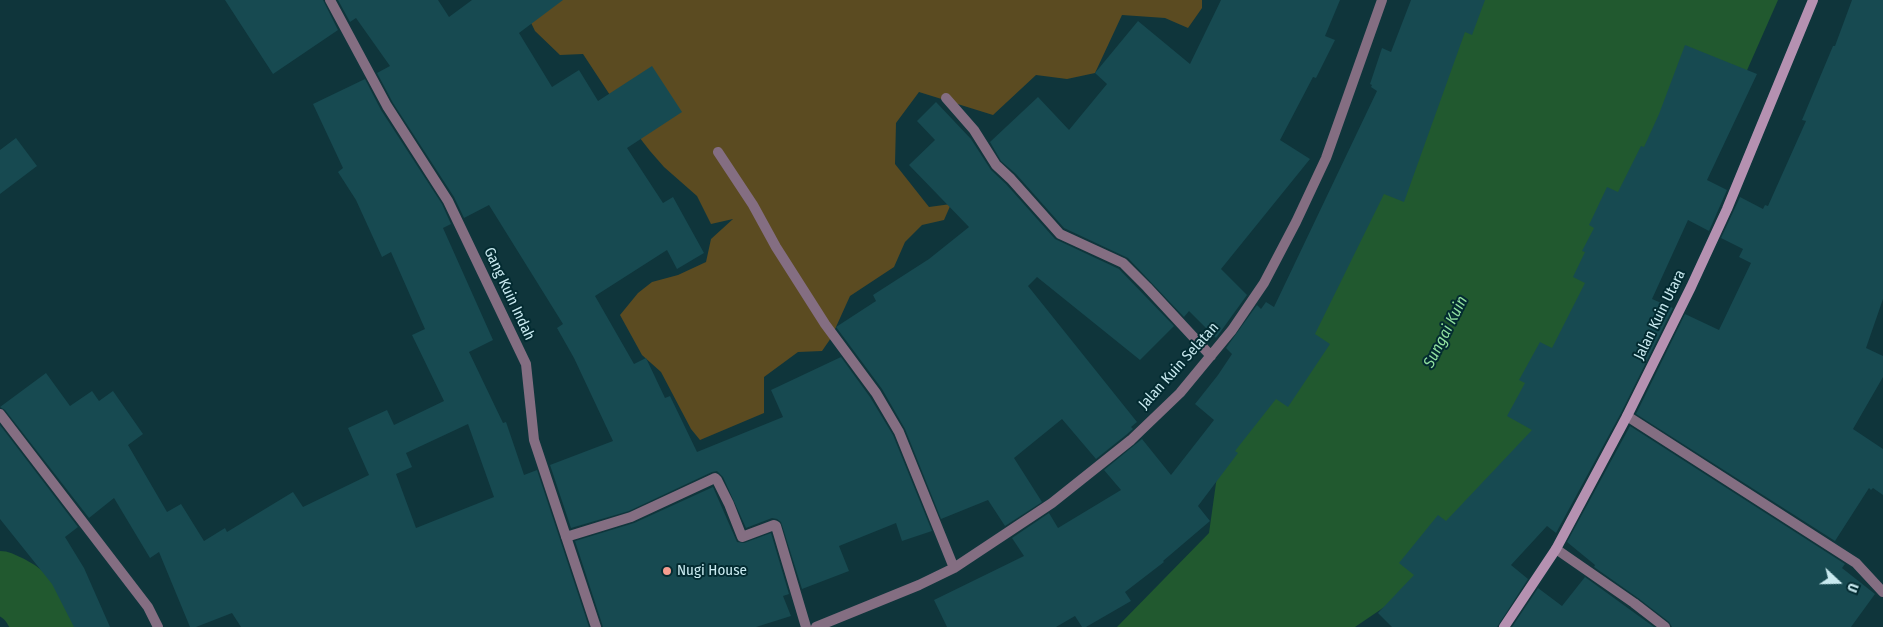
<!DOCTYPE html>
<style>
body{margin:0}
#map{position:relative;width:1883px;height:627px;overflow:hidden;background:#0f353b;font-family:"Fira Sans Condensed",sans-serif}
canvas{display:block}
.north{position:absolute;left:1813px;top:557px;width:50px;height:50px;-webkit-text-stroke:4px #032b31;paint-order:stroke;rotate:111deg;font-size:14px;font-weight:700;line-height:20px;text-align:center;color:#c9eaf0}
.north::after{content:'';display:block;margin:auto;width:18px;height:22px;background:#c9eaf0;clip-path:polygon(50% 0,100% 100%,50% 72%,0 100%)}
</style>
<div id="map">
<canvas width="1883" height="627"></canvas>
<div class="north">U</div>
</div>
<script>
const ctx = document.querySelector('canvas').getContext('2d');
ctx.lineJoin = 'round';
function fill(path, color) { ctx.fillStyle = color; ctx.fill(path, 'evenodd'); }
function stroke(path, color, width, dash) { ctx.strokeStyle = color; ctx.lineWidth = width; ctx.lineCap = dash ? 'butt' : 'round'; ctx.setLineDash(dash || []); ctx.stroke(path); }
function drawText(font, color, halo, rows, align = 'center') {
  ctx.font = font + ' "Fira Sans Condensed",sans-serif'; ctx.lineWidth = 4; ctx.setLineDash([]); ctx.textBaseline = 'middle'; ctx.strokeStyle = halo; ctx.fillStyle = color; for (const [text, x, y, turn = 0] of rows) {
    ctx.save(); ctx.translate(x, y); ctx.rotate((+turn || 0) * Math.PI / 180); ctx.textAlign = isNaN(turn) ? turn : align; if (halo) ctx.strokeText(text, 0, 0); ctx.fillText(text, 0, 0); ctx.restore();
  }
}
fill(new Path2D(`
 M520 0H1202V8L1188 28 1165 18 1122 15 1095 73 1067 79 1036 75 993 115 919 92 896 123 895 164 929 207 951 204 944 220 922 225 905 242 894 267 850 296 831 338 822 351 798 352 764 377V413L700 440 691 429 661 372 642 355 620 315 638 293 652 282 678 275 706 262 711 239 733 219 711 224 697 196 664 167 650 151 629 124 583 54 560 55 535 31Z`), '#5b4b21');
fill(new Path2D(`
 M1416 0H1778L1651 288 1555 491 1355 627H1117L1209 533 1224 426 1306 279Z`), '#21592f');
stroke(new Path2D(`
 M0 582C27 593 32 602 44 627`), '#21592f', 62);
fill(new Path2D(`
 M225 0H323L338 30 273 74Z
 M338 0H438L449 17 472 0H563L519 33 552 87 579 70 598 101 652 66 682 112 627 148 663 203 673 197 704 253 677 269 667 250 595 296 634 364 646 358 665 398 670 396 697 452 783 417 771 390 841 357 870 397 893 435 932 531 902 541 896 523 839 546 849 571 802 589 781 522 777 519 772 518 746 528 723 477 717 471 712 472 629 511 571 528 550 465 613 441 574 358 557 328 563 324 489 205 464 218 454 197 393 103 377 73 390 66 356 18 350 22Z
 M1221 0H1340L1325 36 1335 40 1316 78 1313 77 1280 140 1310 159 1221 269 1247 295 1216 338 1189 311 1184 317 1128 258 1064 228 1016 174 1001 161 990 142 1038 97 1069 130 1107 84 1095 73 1138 21 1190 64Z
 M1411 0H1485L1472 35 1465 32 1404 202 1384 194 1315 334 1330 344 1288 407 1276 399 1235 451 1238 453 1198 506 1210 521 1163 561 1164 562 1125 592 1131 601 1086 627H1082L1075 616 1056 627H947L934 600 1024 556 1012 538 1049 513 1058 528 1121 490 1104 470 1142 439 1171 475 1214 420 1195 404 1218 375 1232 354 1226 348 1257 305 1261 309 1266 302 1274 307 1377 91 1371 87 1372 85 1370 84 1382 48 1391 52Z
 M1852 0H1883V299L1866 348 1883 356V377L1853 429 1883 449V495L1873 488 1871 490 1869 488 1835 541 1636 414 1685 314 1719 330 1751 263 1739 257 1743 249 1721 238 1740 197 1763 209 1765 205 1768 206 1806 121 1802 120 1833 46H1835Z
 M1685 45 1757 74 1707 180 1727 190 1709 231 1688 220 1652 299 1673 308 1621 413 1556 533 1547 526 1511 565 1528 579 1497 627H1392L1378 613 1414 575 1399 563 1438 515 1446 521 1532 430 1507 416 1525 383 1519 380 1540 342 1552 348 1585 283 1573 277 1585 252 1582 251 1594 228 1589 225 1607 187 1618 192 1641 146 1644 147 1659 114Z
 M365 79 381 110 442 204 451 224 443 228 493 340 469 352 503 423 506 422 524 475 537 470 589 627H241L232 613 196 627H190L159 552 150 558 114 498 89 518 5 410 0 407 46 373 70 406 92 391 99 401 113 391 143 434 128 445 167 512 181 504 204 541 225 528 227 532 293 492 303 507 369 475 348 428 387 410 394 425 444 401 412 335 425 329 391 252 382 257 356 200 338 172 343 168 313 104ZM468 424 494 497 416 528 396 474 412 467 406 453Z
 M936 102 971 139 991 170 1006 184 1055 239 1119 269 1174 326 1140 360 1037 277 1028 286 1137 422 1131 427 1133 429 1126 435 1096 459 1062 419 1014 458 1042 502 1005 526 988 500 941 519 905 429 882 389 836 327 876 301 873 295 929 259 969 227 909 165 935 140 917 121Z
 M16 138 37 166 0 194V150Z
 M0 425 78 527 65 537 84 568 110 627H74L52 584 0 519Z
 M1630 426 1845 564 1842 568 1875 594 1851 627H1672L1669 622 1638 598 1594 567 1595 565 1567 542Z
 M713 487 737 542 744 543 771 533 789 594 783 596 791 616 756 627H603L575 541 634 523Z
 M1585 577 1654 627H1512L1538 588 1562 606Z`), '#174a51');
stroke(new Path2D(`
 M1627 416 1856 563 1883 592`), '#846e82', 10);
stroke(new Path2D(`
 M330 0 387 106 448 201 526 364 534 440 596 627
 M946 98 974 130 996 165 1011 179 1060 234 1123 263 1147 287 1211 356
 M718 152 753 205 776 247 825 324 876 393 899 432 954 568
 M0 414 148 607 158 627
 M566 537 631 517 715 478 717 480 729 504 742 537 774 525 776 526 806 627
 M1556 549 1634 603 1665 627
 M816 627 919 585 954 568 1052 503 1131 440 1180 393 1232 330 1264 283 1296 222 1326 158 1382 0`), '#846e82', 10);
stroke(new Path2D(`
 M1504 627 1556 549 1627 416 1691 287 1727 209 1813 0`), '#b591b1', 10);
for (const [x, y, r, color] of [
 [667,571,5,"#f59d8f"]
]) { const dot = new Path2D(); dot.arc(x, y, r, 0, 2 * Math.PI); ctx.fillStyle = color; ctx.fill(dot); stroke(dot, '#032b31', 2); }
drawText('15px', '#c9eaf0', '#032b31', [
 ["Gang Kuin Indah",509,294,65],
 ["Jalan Kuin Utara",1660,315,-64],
 ["Jalan Kuin Selatan",1179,366,-48]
]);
drawText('15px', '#c9eaf0', '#032b31', [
 ["Nugi House",677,571]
], 'left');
drawText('italic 16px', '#90e09f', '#032b31', [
 ["Sungai Kuin",1446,332,-63]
]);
</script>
